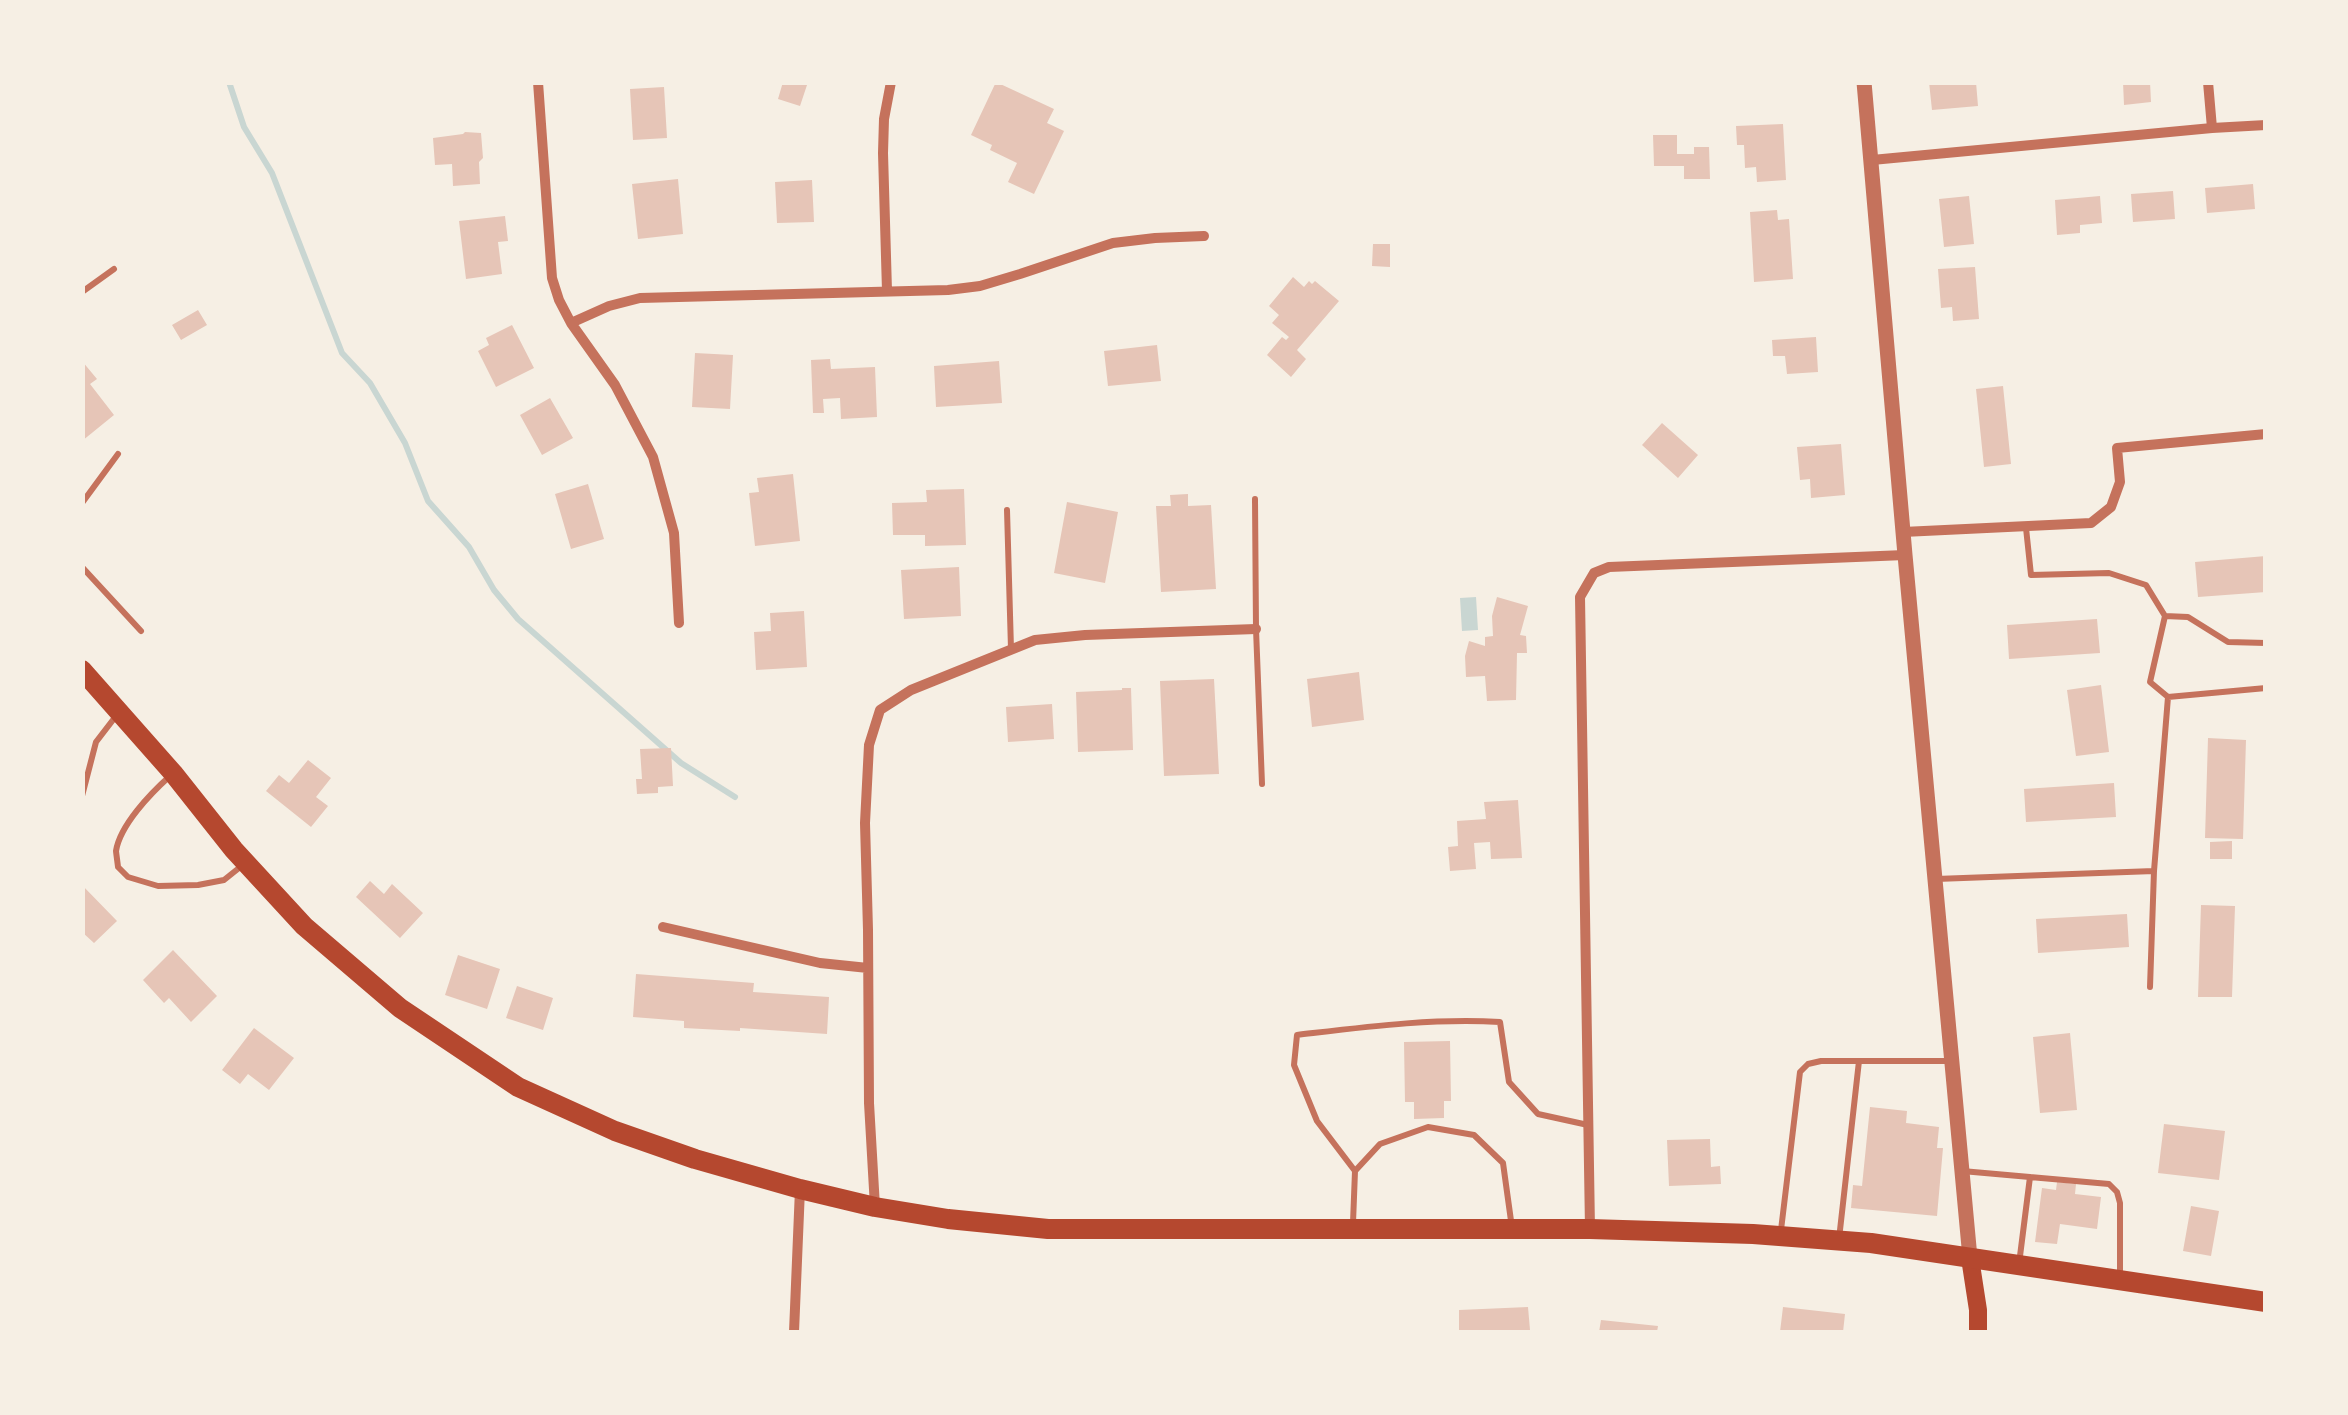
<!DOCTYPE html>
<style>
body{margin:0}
#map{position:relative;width:2348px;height:1415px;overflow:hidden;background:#f6efe4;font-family:Barlow,sans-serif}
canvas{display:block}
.frame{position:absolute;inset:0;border:85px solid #f6efe4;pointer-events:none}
</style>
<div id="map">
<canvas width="2348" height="1415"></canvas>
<div class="frame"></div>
</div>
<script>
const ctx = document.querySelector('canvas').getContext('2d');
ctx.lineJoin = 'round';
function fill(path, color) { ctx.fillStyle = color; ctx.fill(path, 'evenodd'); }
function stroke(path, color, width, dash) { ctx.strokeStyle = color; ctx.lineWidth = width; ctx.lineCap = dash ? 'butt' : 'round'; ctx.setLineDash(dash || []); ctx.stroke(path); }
fill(new Path2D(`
 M1476 597 1478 630 1462 631 1460 598Z`), '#c9d6d2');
stroke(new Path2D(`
 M229 82 244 127 272 173 342 353 370 383 405 443 428 501 469 547 494 590 518 619 681 763 735 797`), '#c9d6d2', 6);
fill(new Path2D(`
 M783 82H808L800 106 778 99Z
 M996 82 1054 109 1047 123 1064 131 1034 194 1008 182 1017 163 990 150 992 145 971 135Z
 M1929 82H1976L1978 106 1932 110Z
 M2123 82H2150L2151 102 2124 105Z
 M664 87 667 138 633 140 630 89Z
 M1783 124 1786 180 1757 182 1756 167 1745 168 1744 145H1737L1736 126Z
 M465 132 481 133 483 158 479 162 480 184 453 186 452 164 435 165 433 138 463 134Z
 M1653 135H1677V154H1694V147H1709L1710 179H1684V166H1654Z
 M678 179 683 234 638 239 632 184Z
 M812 180 814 222 777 223 775 182Z
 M2253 184 2255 209 2207 213 2205 188Z
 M2173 191 2175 219 2133 222 2131 194Z
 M1969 196 1974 244 1944 247 1939 199Z
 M2100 196 2102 223 2080 225V233L2057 235 2055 200Z
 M1777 210 1778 220 1789 219 1793 279 1754 282 1750 212Z
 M505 216 508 241 498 242 502 274 466 279 459 221Z
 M1373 244H1390V267L1372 266Z
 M1975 267 1979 319 1953 321 1952 307 1941 308 1938 269Z
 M1293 277 1304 287 1309 281 1312 284 1315 281 1339 301 1297 350 1306 359 1291 377 1267 355 1282 337 1286 340 1289 337 1272 323 1279 315 1269 306Z
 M198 310 207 325 181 340 172 325Z
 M512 325 534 368 496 387 478 351 489 345 486 338Z
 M1816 337 1818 372 1787 374 1785 356H1773L1772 340Z
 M1157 345 1161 381 1108 386 1104 351Z
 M695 353 733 355 730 409 692 407Z
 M830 359 831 369 875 367 877 417 841 419 840 398 823 399 824 413H813L811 360Z
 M82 361 97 379 90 384 114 415 82 441Z
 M999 361 1002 403 936 407 934 366Z
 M2003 386 2011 464 1984 467 1976 389Z
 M550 398 573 438 542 455 520 415Z
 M1662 423 1698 455 1678 478 1642 445Z
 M1841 444 1845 495 1811 498 1810 479 1800 480 1797 447Z
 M793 474 800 541 755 546 749 493 759 492 757 478Z
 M588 484 604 539 571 549 555 494Z
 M964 489 966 545 925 546V535H893L892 503 927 502 926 490Z
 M1188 494V506L1211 505 1216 589 1161 592 1156 506H1171L1170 495Z
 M1067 502 1118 512 1105 583 1054 573Z
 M2266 556V592L2198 597 2195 562Z
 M959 567 961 616 904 619 901 570Z
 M1497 597 1528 606 1520 635 1526 636 1527 653H1517L1516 700 1487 701 1485 676 1466 677 1465 656 1469 641 1485 646V637L1493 636 1492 616Z
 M804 611 807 667 756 670 754 632 771 631 770 613Z
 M2097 619 2100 653 2009 659 2007 625Z
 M1359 672 1364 720 1312 727 1307 679Z
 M1214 679 1219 774 1164 776 1160 681Z
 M2101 685 2109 752 2076 756 2067 690Z
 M1122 688H1131L1133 750 1078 752 1076 692 1122 690Z
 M1052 704 1054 739 1008 742 1006 707Z
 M2208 738 2246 740 2243 839 2205 838Z
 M671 748 673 786 658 787V793L637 794 636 779H642L640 749Z
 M308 760 331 778 316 797 328 806 311 827 266 791 279 775 289 783Z
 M2114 783 2116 817 2026 822 2024 789Z
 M1518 800 1522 858 1491 859 1490 842 1474 843 1476 869 1450 871 1448 847 1458 846 1457 821 1486 819 1484 802Z
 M2232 841V859H2210V842Z
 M370 881 384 894 392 884 423 913 400 938 356 897Z
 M82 885 117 921 94 943 82 932Z
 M2201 905 2235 906 2232 997H2198Z
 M2127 914 2129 947 2038 953 2036 919Z
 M173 950 217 996 191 1022 169 998 164 1003 143 980Z
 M458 955 500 969 487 1009 445 995Z
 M636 974 754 983 753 992 829 997 827 1034 740 1028V1031L684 1028V1021L633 1017Z
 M517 986 553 998 543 1030 506 1018Z
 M254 1028 294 1058 269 1090 248 1074 240 1084 222 1070Z
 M2070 1033 2077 1110 2040 1113 2033 1037Z
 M1450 1041 1451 1101H1444V1118L1414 1119V1102H1405L1404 1042Z
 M1870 1107 1907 1111 1906 1123 1939 1127 1937 1148H1943L1937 1216 1851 1208 1853 1185 1862 1186Z
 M2164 1124 2225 1131 2219 1180 2158 1173Z
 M1710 1139 1711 1167 1720 1166 1721 1184 1669 1186 1667 1140Z
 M2057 1182 2076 1184 2075 1194 2101 1197 2097 1229 2060 1224 2057 1244 2035 1242 2042 1188 2056 1190Z
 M2191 1206 2219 1211 2211 1256 2183 1251Z
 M1528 1307 1530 1330 1518 1332H1459V1310Z
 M1783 1307 1845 1314 1843 1332H1780Z
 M1601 1320 1658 1326 1657 1332H1599Z`), '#e6c5b7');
stroke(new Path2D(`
 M82 292 114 269
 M1255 499 1256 629 1262 784
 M82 503 118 454
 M1007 510 1011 649
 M2026 528 2031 575 2109 573 2146 585 2165 616 2150 682 2168 697
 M82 567 141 631
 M2165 616 2188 617 2228 642 2266 643
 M170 776C151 793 120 825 116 851 116 852 118 866 118 867L128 877 158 886 198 885 224 880 244 864
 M82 796 96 742 116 716
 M1936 879 2154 871
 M2150 987 2154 871 2168 697 2266 688
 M1355 1171 1380 1144 1428 1127 1474 1135 1503 1163 1512 1228
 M1962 1171 2109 1184 2117 1192 2120 1203V1274
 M1353 1223 1355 1171 1317 1121 1294 1065 1297 1035C1365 1027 1432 1018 1500 1022L1509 1082 1538 1114 1588 1125
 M1781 1230 1800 1072 1808 1064 1821 1061H1949
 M1839 1239 1859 1061
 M2019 1264 2030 1177`), '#c5725c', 6);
stroke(new Path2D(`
 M538 82 552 278 559 300 571 323 615 385 653 457 674 533 679 623
 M2208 82 2212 128
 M1872 160 2212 128 2266 125
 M887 291 883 153 884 119 891 82
 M571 323 609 306 640 298 948 290 980 286 1020 274 1113 243 1155 238 1204 236
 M1903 532 2091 523 2111 507 2120 482 2117 448 2266 434
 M663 927 820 963 868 968
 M875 1207 869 1103 868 930 865 823 869 745 880 710 911 690 1035 640 1085 635 1256 629
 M1590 1229 1580 597 1594 573 1609 567 1905 555
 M794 1332 800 1189`), '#c5725c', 10);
stroke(new Path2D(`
 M1864 82 1905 555 1970 1258`), '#c5725c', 15);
stroke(new Path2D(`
 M1970 1258 1978 1310V1332`), '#b5482f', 18);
stroke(new Path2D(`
 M82 670 173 773 234 850 304 926 400 1008 518 1087 615 1131 695 1159 800 1189 875 1207 948 1219 1048 1229H1590L1753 1234 1871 1243 2266 1302`), '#b5482f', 20);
</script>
